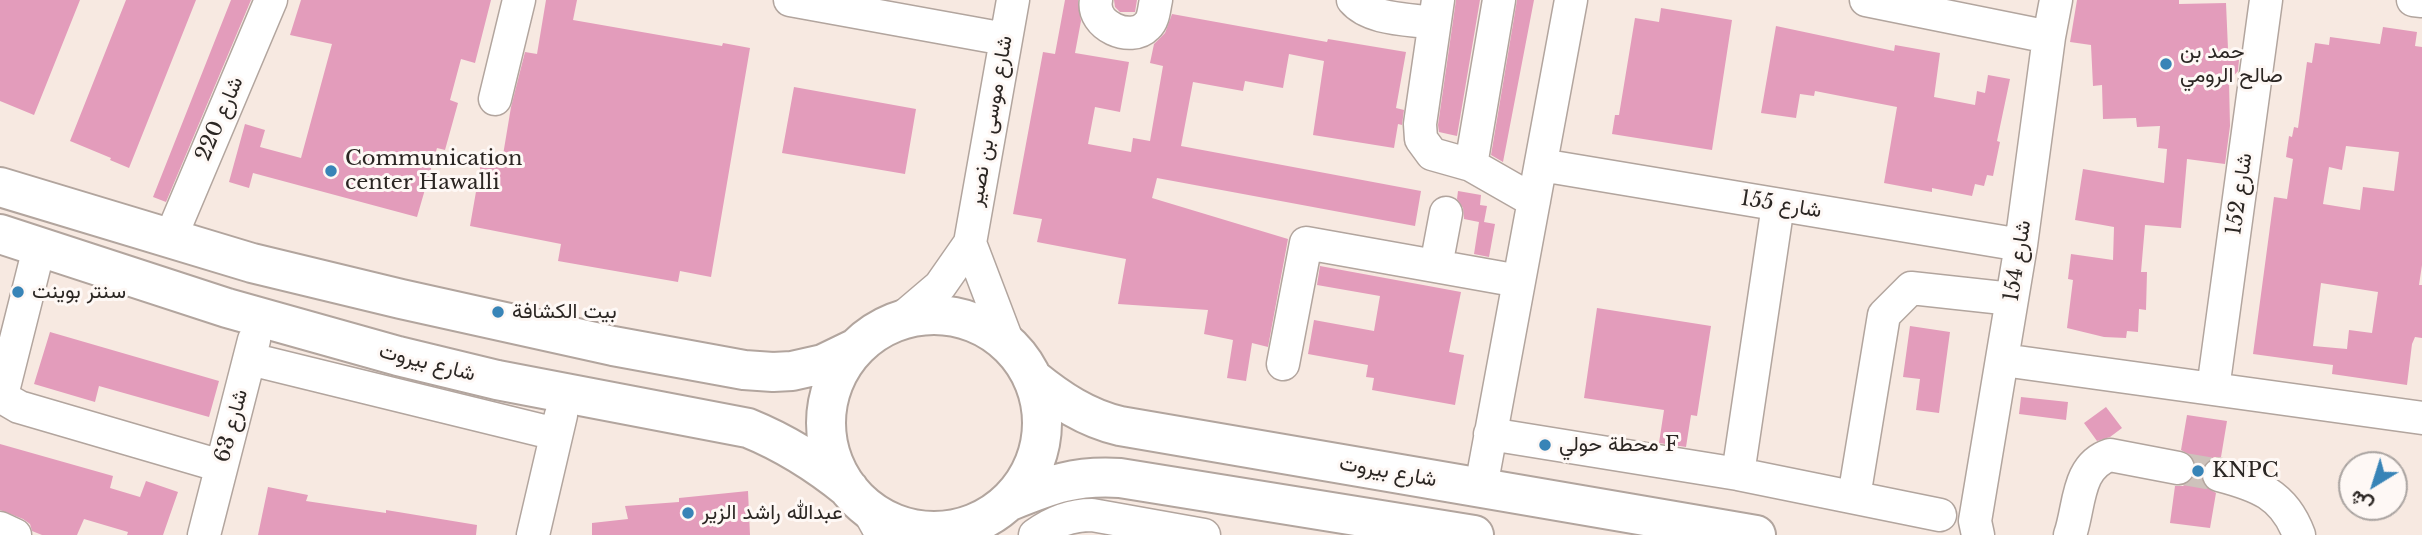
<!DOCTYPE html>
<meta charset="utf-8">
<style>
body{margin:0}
#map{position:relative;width:2422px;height:535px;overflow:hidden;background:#f7e9e1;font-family:"Libre Baskerville",Vazirmatn,serif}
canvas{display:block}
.north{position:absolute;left:2338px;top:451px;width:70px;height:70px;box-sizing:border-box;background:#fef8f5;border:2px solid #aaa4a1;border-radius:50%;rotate:218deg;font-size:19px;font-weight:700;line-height:28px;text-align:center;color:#2b2623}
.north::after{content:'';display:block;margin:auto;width:24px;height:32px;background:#3884b7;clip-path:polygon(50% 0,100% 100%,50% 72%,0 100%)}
</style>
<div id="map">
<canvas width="2422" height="535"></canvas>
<div class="north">ش</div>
</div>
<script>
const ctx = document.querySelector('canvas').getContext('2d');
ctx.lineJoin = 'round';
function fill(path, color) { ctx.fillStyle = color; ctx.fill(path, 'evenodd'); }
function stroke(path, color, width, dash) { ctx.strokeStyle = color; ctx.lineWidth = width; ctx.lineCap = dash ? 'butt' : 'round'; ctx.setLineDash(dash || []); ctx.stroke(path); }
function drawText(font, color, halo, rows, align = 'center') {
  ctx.font = font + ' "Libre Baskerville",Vazirmatn,serif'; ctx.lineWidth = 6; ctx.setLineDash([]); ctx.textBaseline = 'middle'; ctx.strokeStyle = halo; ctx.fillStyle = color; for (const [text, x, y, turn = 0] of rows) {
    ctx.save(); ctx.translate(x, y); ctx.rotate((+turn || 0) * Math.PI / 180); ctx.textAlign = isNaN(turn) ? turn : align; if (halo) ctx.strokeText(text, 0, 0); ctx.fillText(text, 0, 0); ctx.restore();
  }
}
fill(new Path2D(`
 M0 0H80L34 115 0 101Z
 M126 0H196L129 168 110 160 111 158 70 141Z
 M231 0H251L166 202 153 197Z
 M301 0H491L475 63 461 59 450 100 458 103 445 150 437 148 417 217 253 173 249 188 229 182 245 124 265 130 260 147 301 158 332 44 290 35Z
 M546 0H577L573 20 722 46 723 43 750 48 711 277 680 271 678 282 558 261 561 244 470 226 481 163 491 165 492 159 502 161 511 107 525 52 537 54Z
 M1065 0H1078L1081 21 1075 53 1129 62 1120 112 1095 107 1088 144 1131 152 1133 138 1150 141 1163 66 1150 63 1154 44 1165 33 1172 14 1327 42 1328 39 1406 52 1396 108 1404 110 1402 125 1398 124 1394 148 1313 135 1324 61 1289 54 1283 88 1245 81 1243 91 1193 82 1181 146 1421 191 1415 226 1157 178 1152 198 1288 239 1268 347 1252 343 1246 381 1227 378 1233 340 1204 334 1208 310 1118 304 1126 259 1037 242 1042 219 1013 214 1043 52 1055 54Z
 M1114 0H1137L1135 12H1120L1115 7Z
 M1456 0H1480L1457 136 1439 132 1438 125Z
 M1517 0H1534L1503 162 1491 155Z
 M2077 0H2179V4L2226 3 2228 49 2239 60 2238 71 2229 81 2230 126 2225 164 2187 159 2181 228 2145 225 2141 272H2147L2146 310 2139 309 2138 332 2127 331 2126 338 2104 337 2067 328 2073 280 2068 279 2071 254 2113 260 2114 227 2075 220 2083 169 2164 183 2167 149 2158 148 2160 126 2137 127 2136 118 2103 119 2102 85 2093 86 2091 45 2070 42Z
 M1661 8 1732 20 1712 150 1612 134 1615 115H1619L1635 18 1659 22Z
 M1776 26 1894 51 1895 45 1940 53 1934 97 1975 105 1977 91 1985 93 1988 75 2010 79 1997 141 2000 142 1993 176 1987 175 1984 186 1975 184 1972 196 1932 188V192L1884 183 1897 107 1815 91 1814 96 1800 94 1796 118 1761 113Z
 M2383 27 2417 32 2415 46 2422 47V265L2419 285H2422V338L2415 337 2412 344 2407 385 2332 374 2333 365 2253 354 2274 197 2287 199 2293 159 2286 157 2289 136 2292 137 2294 127 2298 128 2307 62 2312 63 2315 43 2329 45 2330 37 2380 44ZM2346 146 2399 152 2394 191 2363 187 2360 210 2323 204 2329 167 2342 170ZM2321 283 2378 292 2372 333 2349 330 2347 349 2313 346Z
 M794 87 916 109 905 174 782 153Z
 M1458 191 1481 195 1480 205 1487 206 1484 222 1495 224 1489 257 1474 254 1479 222 1464 219 1463 208 1457 199Z
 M1320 266 1461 292 1449 352 1464 355 1455 405 1372 390 1374 378 1366 377 1368 365 1308 354 1314 320 1374 331 1380 296 1317 285Z
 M1597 308 1711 326 1697 416 1691 415 1686 447 1659 443 1664 410 1584 398Z
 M1910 326 1950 332 1939 413 1916 410 1920 379 1903 377Z
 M50 332 219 381 209 417 99 386 95 402 34 384Z
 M2021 397 2068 402 2066 420 2019 414Z
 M2106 407 2122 428 2110 437 2097 441 2084 423Z
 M2187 415 2227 421 2221 457H2214L2207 462 2201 471V479L2206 487 2216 493 2210 528 2170 523 2175 486H2183L2191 480 2196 471 2195 463 2190 455 2181 450Z
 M0 444 113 476 110 488 140 497 146 481 178 492 163 535H127L128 532 84 519 77 535H42L32 531 30 524 23 519 0 510Z
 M268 487 308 495 306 501 386 513V510L477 525 476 535H258Z
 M748 491 750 535H592V523L628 519 625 506 679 502V498Z`), '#e39cbb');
stroke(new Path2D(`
 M2178 468 2219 475`), '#cec2bb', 32, [32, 16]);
const minor = new Path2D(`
 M790 0 1005 39
 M1096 0C1091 26 1131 43 1147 26 1154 20 1154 8 1156 0
 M1353 0C1370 20 1408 19 1434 23
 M1438 0 1420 124 1421 139 1432 154 1471 165 1534 201
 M1866 0 2049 37
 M2413 0 2422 1
 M495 99 519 0
 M1471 165 1499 0
 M1541 165 2021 245
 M170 239 271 0
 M970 243 1008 343
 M39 248 3 391 5 399 19 407 221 466
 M1436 266 1446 213
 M900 320 940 286 970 243 1013 0
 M250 359 556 434
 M2003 360 2422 418
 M1283 364 1306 243 1519 281
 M2213 389 2266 0
 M1490 434 1738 474 1940 515
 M1738 474 1778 205
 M2219 475C2257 485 2284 494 2299 535
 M1481 487 1571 0
 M1854 497 1884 315 1911 288 2012 299
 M866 506 882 535
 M0 528 15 535
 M204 535 254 340
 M533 535 561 415
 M965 535 979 521
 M1035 535C1053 522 1070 515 1092 515L1204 535
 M1978 535 1975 521 2021 245 2049 37 2056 0
 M2070 535C2080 507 2076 466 2110 455L2178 468`);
const major = new Path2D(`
 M0 187 252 263 401 299 613 346 744 370 773 372 792 371 823 364 854 349
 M0 234 227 308 398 356 497 380 748 428C785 443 817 463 849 489
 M826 423a108 108 0 1 1 216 0a108 108 0 1 1-216 0Z
 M1032 378C1059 400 1086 418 1120 426L1756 535
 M1010 501C1050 485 1075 475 1120 478L1474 535`);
stroke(minor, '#b2a59e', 35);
stroke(major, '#b2a59e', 42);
stroke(minor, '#fff', 32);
stroke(major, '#fff', 38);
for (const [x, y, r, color] of [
 [2166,64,7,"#3884b7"],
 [331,171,7,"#3884b7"],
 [18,292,7,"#3884b7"],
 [498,312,7,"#3884b7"],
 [1545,445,7,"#3884b7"],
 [2198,471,7,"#3884b7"],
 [688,513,7,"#3884b7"]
]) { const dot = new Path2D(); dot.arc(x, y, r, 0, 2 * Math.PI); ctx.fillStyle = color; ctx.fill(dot); stroke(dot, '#fef8f5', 2.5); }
drawText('21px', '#2b2623', '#fef8f5', [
 ["حمد بن",2180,52],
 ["صالح الرومي",2180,76],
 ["Communication",345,159],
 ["center Hawalli",345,183],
 ["سنتر بوينت",32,292],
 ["بيت الكشافة",512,312],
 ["محطة حولي F",1559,445],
 ["KNPC",2212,471],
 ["عبدالله راشد الزير",702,513]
], 'left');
drawText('21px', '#2b2623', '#fef8f5', [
 ["شارع 220",220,119,-67],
 ["شارع موسى بن نصير",991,121,-80],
 ["شارع 152",2240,194,-82],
 ["شارع 155",1781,205,9],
 ["شارع 154",2018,261,-81],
 ["شارع بيروت",427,363,14],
 ["شارع 63",232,426,-75],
 ["شارع بيروت",1388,472,10]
]);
</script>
